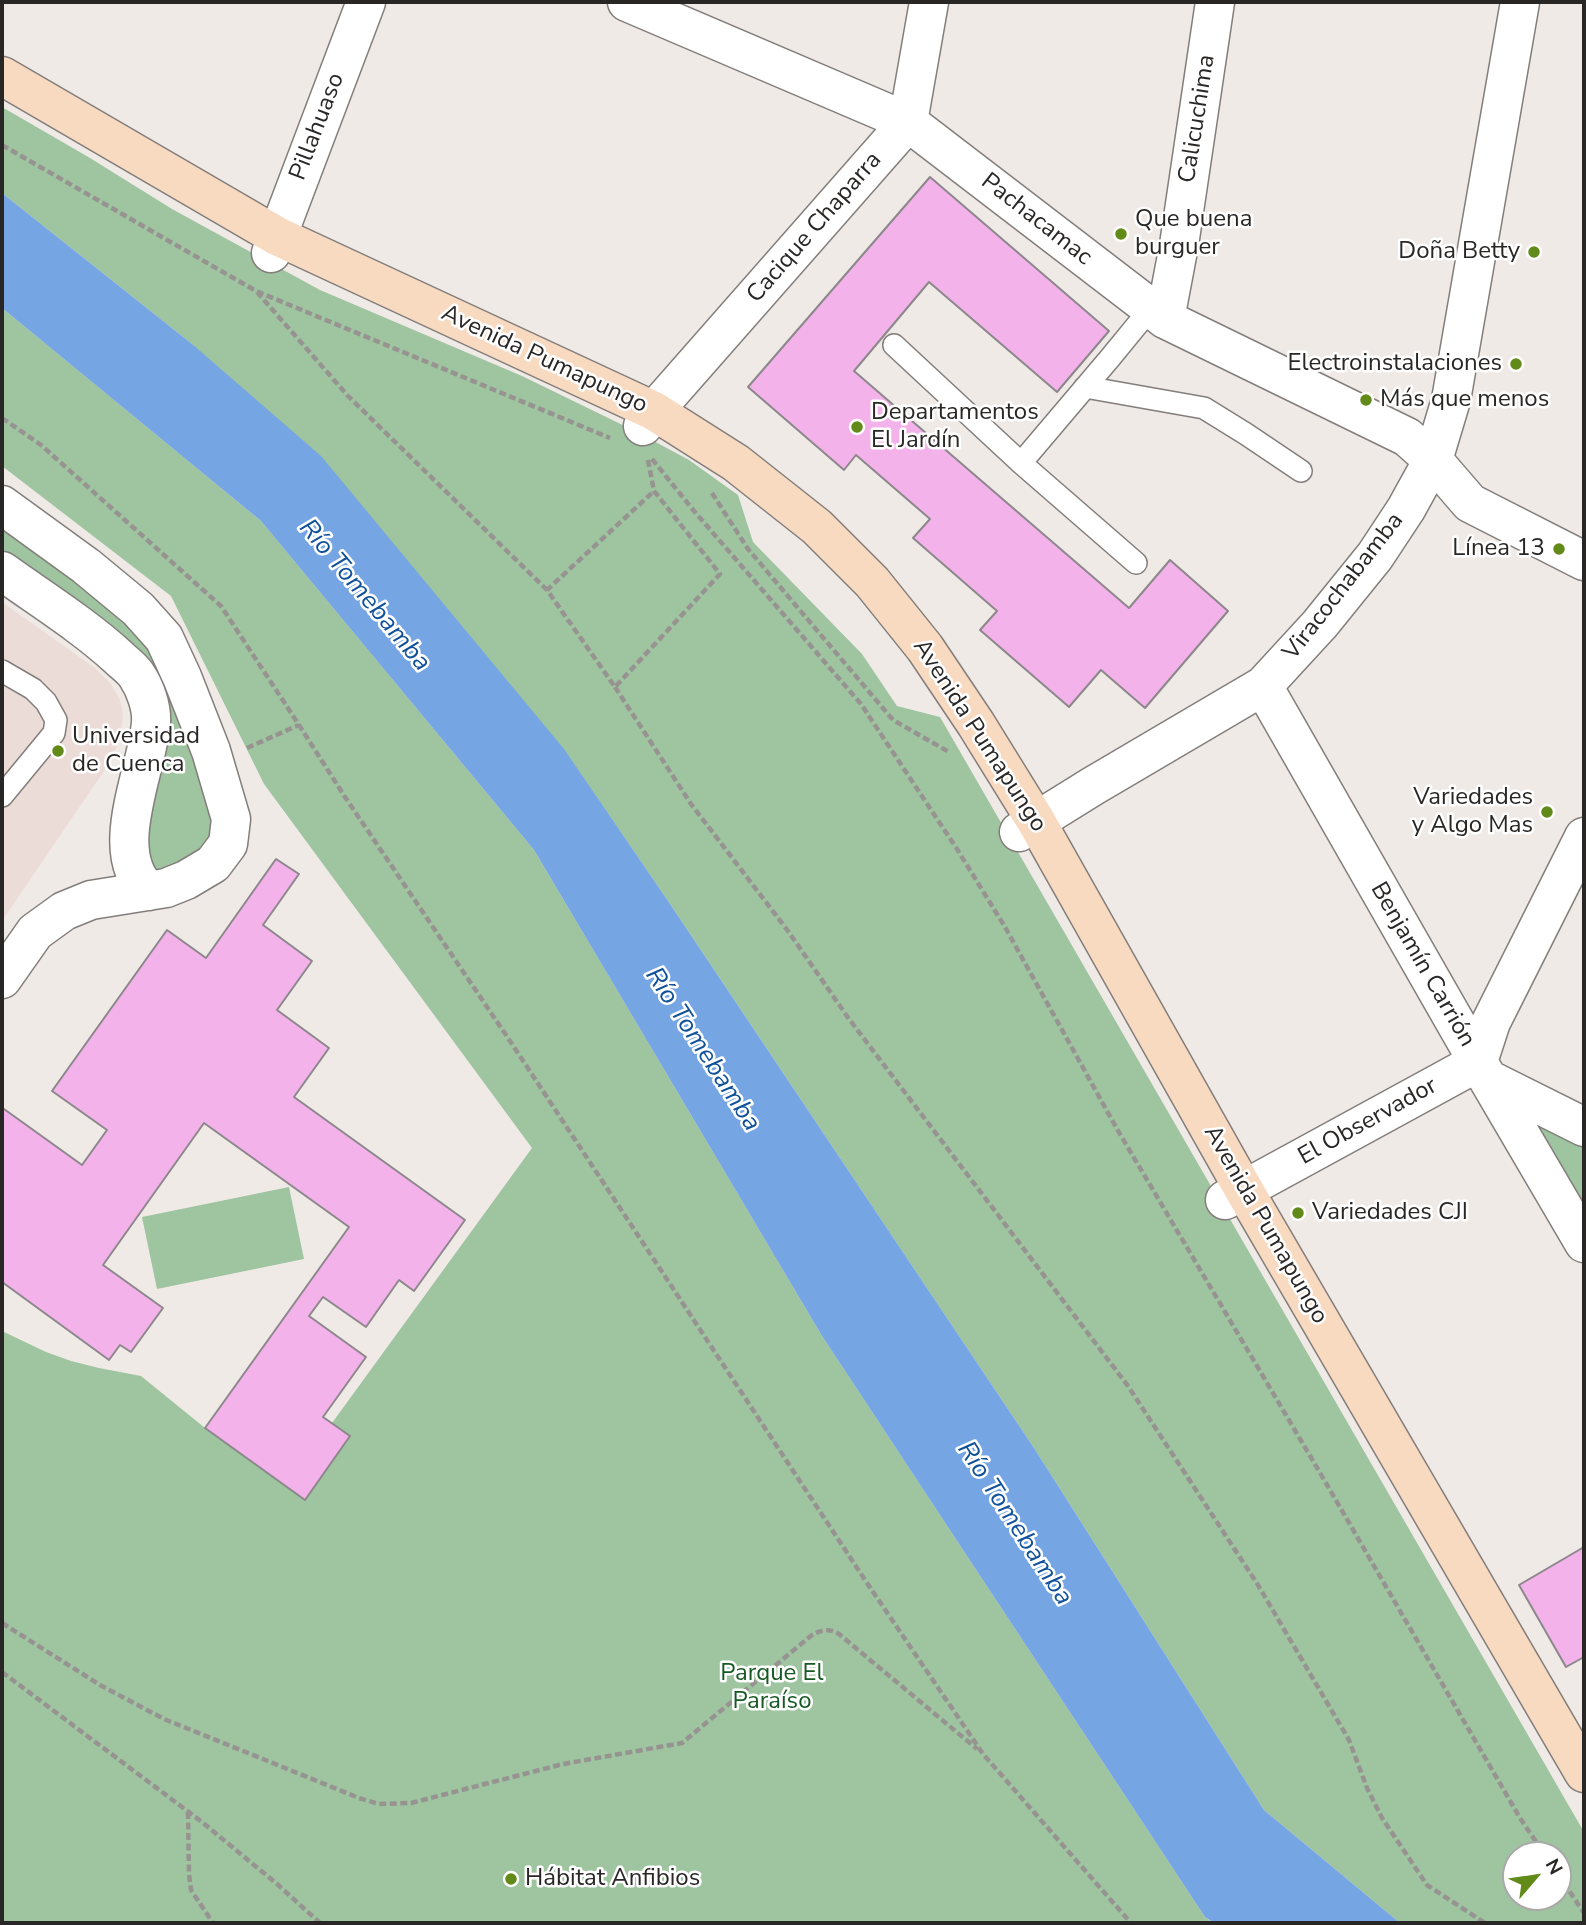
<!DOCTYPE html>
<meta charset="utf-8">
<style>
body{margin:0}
#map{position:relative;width:1586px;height:1925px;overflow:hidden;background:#f0eae7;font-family:"Nunito Sans",sans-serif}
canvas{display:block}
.frame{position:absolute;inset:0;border:4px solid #292726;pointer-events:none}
.north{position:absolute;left:1502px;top:1841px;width:70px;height:70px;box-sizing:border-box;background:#fff;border:2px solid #a9a9a8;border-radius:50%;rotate:61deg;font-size:19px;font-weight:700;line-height:28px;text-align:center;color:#292726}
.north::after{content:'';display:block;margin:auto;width:24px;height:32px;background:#618a18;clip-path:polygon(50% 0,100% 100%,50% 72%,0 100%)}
</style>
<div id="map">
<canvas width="1586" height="1925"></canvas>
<div class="frame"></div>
<div class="north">N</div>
</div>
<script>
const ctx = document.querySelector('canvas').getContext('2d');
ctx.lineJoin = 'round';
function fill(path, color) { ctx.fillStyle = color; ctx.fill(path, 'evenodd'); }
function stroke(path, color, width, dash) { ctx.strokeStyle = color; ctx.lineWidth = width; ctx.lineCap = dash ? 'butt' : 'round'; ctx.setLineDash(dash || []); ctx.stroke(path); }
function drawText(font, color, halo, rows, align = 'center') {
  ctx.font = font + ' "Nunito Sans",sans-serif'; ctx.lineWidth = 5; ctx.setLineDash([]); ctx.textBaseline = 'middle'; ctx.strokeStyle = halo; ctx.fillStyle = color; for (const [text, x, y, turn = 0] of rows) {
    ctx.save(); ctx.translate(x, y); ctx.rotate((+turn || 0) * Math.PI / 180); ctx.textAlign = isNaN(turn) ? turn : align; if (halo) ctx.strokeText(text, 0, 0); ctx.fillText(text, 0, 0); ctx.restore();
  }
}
fill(new Path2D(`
 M2 602 95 668 111 684 120 700 123 714 120 740 110 762 2 921Z`), '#ebdcd7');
fill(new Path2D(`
 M2 107 90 158 172 209 320 290 522 376 637 432 689 460 738 495 753 542 862 654 897 706 940 717 1584 1832V1923H1400L1264 1810 1034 1448 666 898 564 750 192 344 2 193ZM1516 1855H1558V1897H1516Z
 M2 308 261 521 534 850 822 1336 1205 1917 1213 1923H2V1331L46 1352 71 1361 99 1368 141 1376 205 1428 305 1500 350 1437 332 1423 532 1148 264 784 171 596 2 466Z
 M2 517 131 614 172 677 218 842 185 874 142 872 159 720 2 560Z
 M1545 1122 1584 1141V1216L1537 1126Z
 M289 1187 304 1259 157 1289 142 1217Z`), '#9ec4a0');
fill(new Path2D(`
 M2 193 192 344 321 456 564 749 666 898 1034 1448 1264 1810 1400 1923H1214L1205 1917 822 1336 534 850 261 521 2 308Z`), '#76a5e3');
const building = new Path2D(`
 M930 177 1109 331 1057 392 929 282 854 371 1129 608 1170 560 1228 611 1145 708 1101 670 1069 707 980 630 997 611 913 538 930 519 856 455 844 470 748 387Z
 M276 859 299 874 263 925 312 961 277 1010 329 1048 294 1097 465 1220 414 1291 399 1280 366 1327 323 1297 309 1316 366 1357 323 1417 350 1436 305 1500 205 1428 349 1227 204 1123 103 1265 163 1308 131 1352 120 1345 109 1360 2 1282V1111L4 1109 82 1165 107 1130 52 1091 167 930 206 958Z
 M1584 1547V1657L1566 1667 1519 1585Z`);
fill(building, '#f3b2ea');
stroke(building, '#8c878b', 2);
const service = new Path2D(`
 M894 345 1021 463 1136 563
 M1085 387 1204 408 1246 434 1301 471
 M1021 463 1110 358 1151 308
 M2 671 33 689 46 702 56 720 54 733 2 796`);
const minor = new Path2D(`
 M627 2 908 122 1165 319 1407 437 1433 460 1470 503 1584 561
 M271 253 366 2
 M1165 319 1179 245 1215 2
 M643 426 654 411 908 122 929 2
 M2 505 86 566 138 609 164 638 182 677 211 751 231 819 228 844 213 864 186 880 166 888 91 900 64 911 35 932 2 979
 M2 571C41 599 83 625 118 657 124 663 133 669 137 676 145 688 152 707 151 722 148 770 105 853 149 891
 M1263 686 1478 1062 1584 1243
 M1490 1080 1584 1127
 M1225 1200 1478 1062 1491 1022 1584 837`);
const tertiary = new Path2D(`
 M1019 832 1093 786 1263 686 1320 624 1375 556 1406 509 1433 460 1451 400 1520 2`);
const secondary = new Path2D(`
 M2 76 277 236 654 411 736 463 817 527 872 582 925 648 976 724 1036 821 1244 1190 1584 1773`);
stroke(service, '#837e7b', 24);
stroke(minor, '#837e7b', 41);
stroke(tertiary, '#837e7b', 41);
stroke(secondary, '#837e7b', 41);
stroke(new Path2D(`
 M2 145 256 291 610 438
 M257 292 348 396 547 590
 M2 418 41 445 221 606 299 725 345 797 508 1038 867 1583 983 1754 1131 1923
 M652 459 694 511 861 704 957 849 1005 927 1117 1129 1319 1471 1520 1818 1545 1855
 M648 460 654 491 720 574 615 687 547 590 654 491
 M712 493 748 549 893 720 949 752
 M615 687 691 804 788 931 849 1019 1128 1386 1258 1585 1349 1740 1367 1788 1382 1818 1427 1885 1485 1923
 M247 748 299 725
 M2 1623 100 1685 164 1719 359 1798 379 1804 411 1803 563 1764 682 1743 812 1635C820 1630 830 1628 839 1634L977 1749
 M2 1672 202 1822 277 1884 320 1923
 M188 1812 189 1874 191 1890 213 1923
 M1558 1874 1584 1913`), '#979391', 4.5, [7, 3.5]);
stroke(service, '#fff', 21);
stroke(minor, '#fff', 38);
stroke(tertiary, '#fff', 38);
stroke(secondary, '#f8dac1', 38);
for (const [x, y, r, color] of [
 [1121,234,7,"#618a18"],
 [1534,252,7,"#618a18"],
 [1516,364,7,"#618a18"],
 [1366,400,7,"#618a18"],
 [857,427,7,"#618a18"],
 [1559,549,7,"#618a18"],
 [58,751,7,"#618a18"],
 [1547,812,7,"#618a18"],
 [1298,1213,7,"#618a18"],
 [511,1879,7,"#618a18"]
]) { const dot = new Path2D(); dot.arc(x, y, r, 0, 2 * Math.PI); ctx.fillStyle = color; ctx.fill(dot); stroke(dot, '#fff', 2.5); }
drawText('24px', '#292726', '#fff', [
 ["Calicuchima",1198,119,-81],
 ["Pillahuaso",318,127,-69],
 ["Pachacamac",1036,220,38],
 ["Cacique Chaparra",815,228,-49],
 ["Avenida Pumapungo",544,360,25],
 ["Viracochabamba",1344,587,-52],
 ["Avenida Pumapungo",979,736,57],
 ["Benjamín Carrión",1422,965,60],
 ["El Observador",1368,1122,-29],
 ["Avenida Pumapungo",1265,1225,60]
]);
drawText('24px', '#292726', '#fff', [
 ["Que buena",1135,220],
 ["burguer",1135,248],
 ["Doña Betty",1520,252,"right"],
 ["Electroinstalaciones",1502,364,"right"],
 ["Más que menos",1380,400],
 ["Departamentos",871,413],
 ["El Jardín",871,441],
 ["Línea 13",1545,549,"right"],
 ["Universidad",72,737],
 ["de Cuenca",72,765],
 ["Variedades",1533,798,"right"],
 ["y Algo Mas",1533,826,"right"],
 ["Variedades CJI",1312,1213],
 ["Hábitat Anfibios",525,1879]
], 'left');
drawText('24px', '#175923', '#fff', [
 ["Parque El",772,1674],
 ["Paraíso",772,1702]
]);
drawText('italic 26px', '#11519a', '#fff', [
 ["Río Tomebamba",364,596,50],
 ["Río Tomebamba",702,1050,57],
 ["Río Tomebamba",1014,1524,57]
]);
</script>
